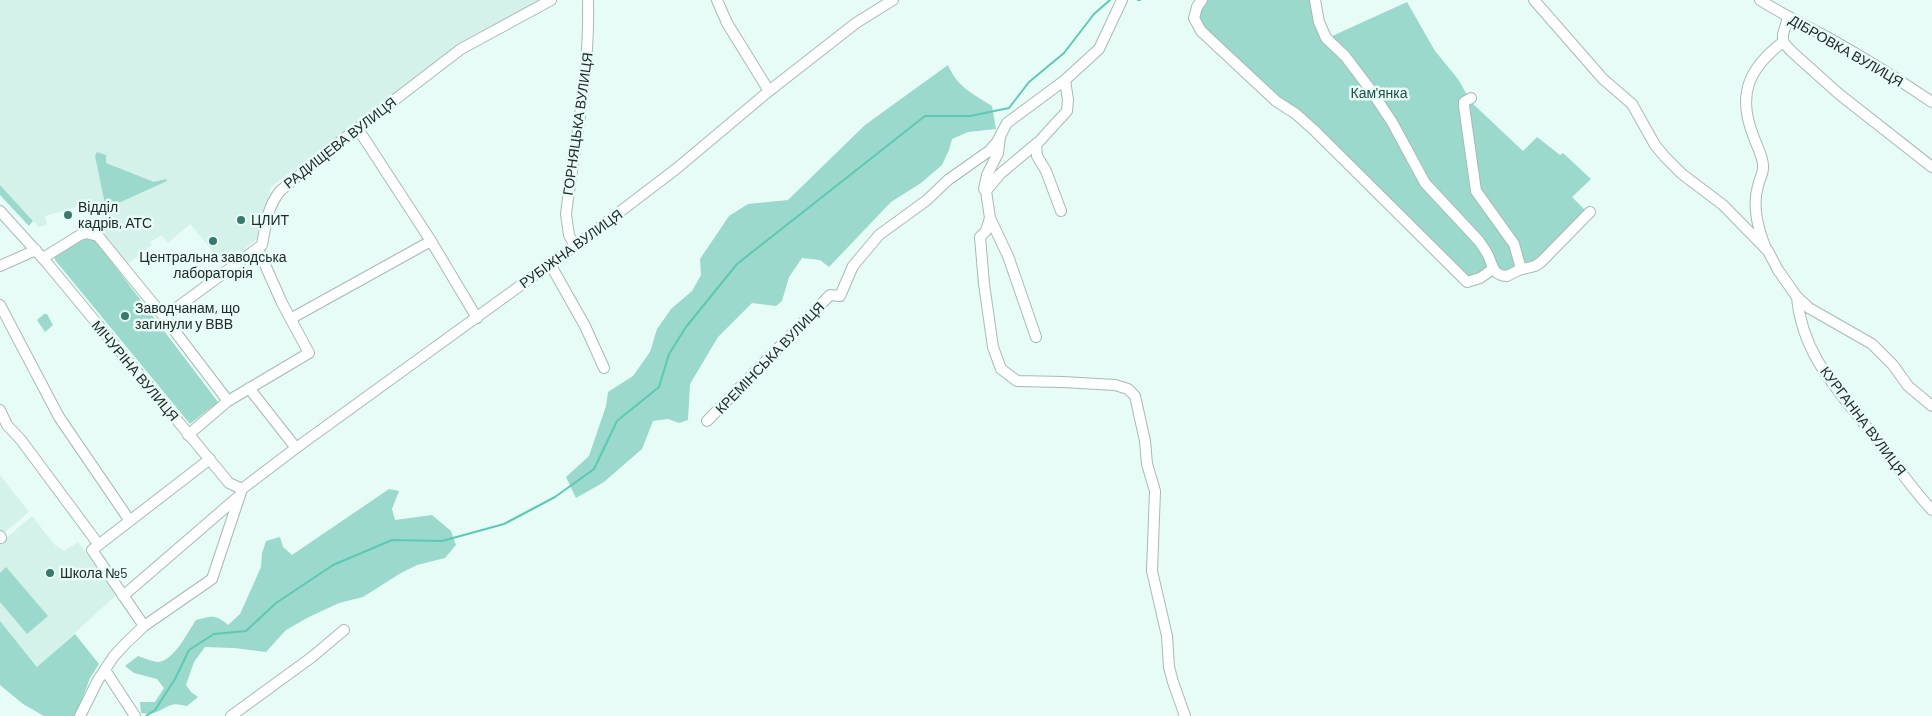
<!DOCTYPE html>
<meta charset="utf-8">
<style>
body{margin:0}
canvas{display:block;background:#e8fcf7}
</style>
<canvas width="1932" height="716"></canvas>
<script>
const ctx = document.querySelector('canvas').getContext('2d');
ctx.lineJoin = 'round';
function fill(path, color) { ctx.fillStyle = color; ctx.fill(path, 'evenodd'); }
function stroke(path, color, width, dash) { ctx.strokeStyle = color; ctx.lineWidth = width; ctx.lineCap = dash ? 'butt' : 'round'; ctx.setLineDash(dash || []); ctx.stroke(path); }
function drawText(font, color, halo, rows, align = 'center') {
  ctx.font = font + ' Barlow,sans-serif'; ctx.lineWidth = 5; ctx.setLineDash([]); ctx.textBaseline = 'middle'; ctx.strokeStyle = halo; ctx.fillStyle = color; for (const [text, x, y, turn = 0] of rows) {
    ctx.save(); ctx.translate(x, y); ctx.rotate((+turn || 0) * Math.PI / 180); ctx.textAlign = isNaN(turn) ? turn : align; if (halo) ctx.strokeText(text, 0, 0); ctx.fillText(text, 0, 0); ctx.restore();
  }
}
fill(new Path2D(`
 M0 0H543L470 37 271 187 257 239 224 265 190 224 168 243 162 235 150 242 152 245 125 266 101 234 105 231 100 222 95 202 45 216 47 225 39 227 0 185Z
 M0 475 29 512 5 532 6 538 32 516 55 545 64 551 78 542 116 595 38 667 0 622Z`), '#d4f2ea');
fill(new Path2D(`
 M1205 0H1314L1330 37 1407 2 1435 51 1458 79 1471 102 1523 151 1537 137 1560 155 1563 153 1591 179 1572 197 1587 212 1549 254 1511 273 1497 270 1469 280 1197 24 1201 4Z
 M948 65C957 87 972 93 992 106L996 129 968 132 952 139 949 150 942 165 921 183 891 202 829 267 820 260 802 258 789 277 782 301 776 306 752 303 718 337 690 384 688 420 679 423 668 419 653 421 642 449 604 482 576 498 566 477 589 456 606 406 608 392 633 376 650 352 657 329 671 309 692 291 701 275 700 259 729 216 748 204 788 200 865 125Z
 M97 152 106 155V163L154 182 166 179 167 181 112 206 105 204 95 156Z
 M0 185 33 221 29 226 0 195Z
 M87 239 95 240 218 402 190 424 55 260V257L80 241Z
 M44 314H47L53 325 45 332 37 320Z
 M389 489 399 491 392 509 395 520 432 515 451 531 456 545 445 558 417 565 401 573 363 597 339 603 309 617 286 630 266 652 234 648 205 647 194 662 186 685 191 692 198 697 187 706C182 705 175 703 171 705 159 710 155 716 141 713L140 702H155L164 688 157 679 134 673 125 666 138 656C144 658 151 661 157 662 174 662 188 631 196 620 212 616 215 614 228 625L240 614 245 603 261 567 262 553 266 541 280 537 283 547 292 555Z
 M6 567 48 616 27 634 0 602V573Z
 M0 621 37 667 75 634 99 664 90 678 76 716H44L23 704 0 685Z`), '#9ad9cb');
stroke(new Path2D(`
 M1138 0H1140
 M146 716 155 710 175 679 189 650 214 634 246 631 276 603 333 565 392 540 442 541 504 524 555 497 594 469 617 421 659 387 669 354 686 327 737 264 925 116H970L1009 108 1029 82 1064 53 1094 14 1110 0`), '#5dc9b4', 2);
const minor = new Path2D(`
 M717 0 727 23 769 91
 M1202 0 1197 7 1194 18 1201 31 1276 101 1296 114 1315 131 1467 282 1480 278 1493 269
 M1315 0 1319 22 1326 38 1345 56 1370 89 1392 122 1425 183 1479 241C1483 247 1488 253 1490 260 1494 270 1495 275 1507 276L1519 270 1535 266 1541 262 1590 212
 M1534 0 1603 79 1632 104 1655 145 1665 157 1682 174 1723 205 1768 251 1778 270 1797 297 1809 308 1872 344 1893 365 1908 386 1932 406
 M1760 0C1782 14 1804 25 1827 37 1863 57 1898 79 1932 102
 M1788 18 1783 34V42L1791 51 1839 94 1932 167
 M1471 98 1464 102V106L1476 191 1514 244 1521 269
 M358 129 431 241 477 318
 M984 189 987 175 998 153 1000 137
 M0 211 47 263 229 483 242 489 296 448 575 246 676 169 769 91 856 23 893 0
 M1061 211 1046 171 1037 156 1036 145 1067 111 1068 100 1065 80 1099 49 1122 0
 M990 218 986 231 980 237 984 284 993 347 1001 369 1017 381 1063 382 1115 385 1128 389 1135 396 1145 441 1147 464 1155 491 1152 571 1167 636 1169 667 1173 682 1185 716
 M575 246 569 235 566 214C575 142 590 73 588 0
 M1765 246C1758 229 1752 205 1758 186 1759 180 1763 174 1763 168 1764 157 1756 145 1753 135 1737 94 1749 68 1783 42
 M43 258 80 235 86 233 98 236 164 317 228 401
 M550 264 585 326 604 368
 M0 266 36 250
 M1797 297C1802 355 1839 391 1873 435 1893 460 1910 487 1932 510
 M0 305 59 417 130 521
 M164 317 262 245C266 224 267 208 280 191L333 147 461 49 551 0
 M292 318 431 241
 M1036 337 1008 256 990 218 986 191 1000 174 1037 143
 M249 388 296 448
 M0 410 7 425 21 440 99 545
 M707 421 830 295 840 296 853 266 879 235 927 200 948 180 989 151 997 142 1007 123 1065 80
 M188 435 228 401 309 353 282 303 258 249
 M0 536 1 538
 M123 596 239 496
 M144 626 92 550 210 459
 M105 670 135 716
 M80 716 98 680 114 656 126 643 144 626 212 579 242 489
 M231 716 312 657 344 630`);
stroke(minor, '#a6bab5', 12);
stroke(minor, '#fff', 10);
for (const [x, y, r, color] of [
 [68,215,5,"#377a6d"],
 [241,220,5,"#377a6d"],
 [213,241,5,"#377a6d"],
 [125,316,5,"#377a6d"],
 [50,573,5,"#377a6d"]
]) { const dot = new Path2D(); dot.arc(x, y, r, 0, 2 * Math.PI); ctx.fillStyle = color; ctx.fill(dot); stroke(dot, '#e8fcf7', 2); }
drawText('14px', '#222927', '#e8fcf7', [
 ["ДІБРОВКА ВУЛИЦЯ",1846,51,30],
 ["ГОРНЯЦЬКА ВУЛИЦЯ",578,124,-82],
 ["РАДИЩЕВА ВУЛИЦЯ",340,143,-38],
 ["РУБІЖНА ВУЛИЦЯ",571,249,-36],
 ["КРЕМІНСЬКА ВУЛИЦЯ",770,358,-46],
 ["МІЧУРІНА ВУЛИЦЯ",135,371,50],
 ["КУРГАННА ВУЛИЦЯ",1863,421,53]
]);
drawText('14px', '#1e4e45', '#e8fcf7', [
 ["Кам'янка",1379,93]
]);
drawText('14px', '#222927', '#e8fcf7', [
 ["Відділ",78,207],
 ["кадрів, АТС",78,223],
 ["ЦЛИТ",251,220],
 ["Центральна заводська",213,257,"center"],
 ["лабораторія",213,273,"center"],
 ["Заводчанам, що",135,308],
 ["загинули у ВВВ",135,324],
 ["Школа №5",60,573]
], 'left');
</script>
